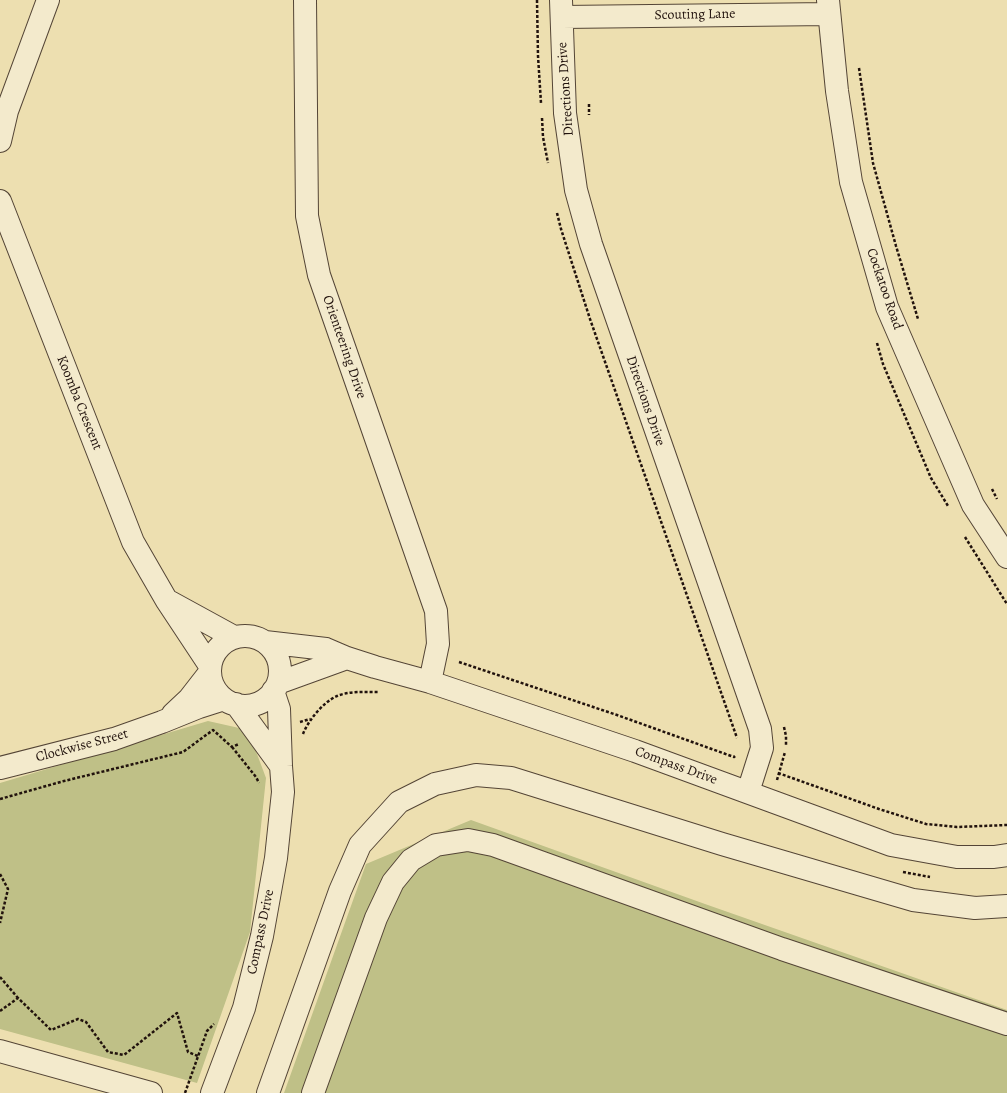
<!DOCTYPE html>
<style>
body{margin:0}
canvas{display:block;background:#eddfb0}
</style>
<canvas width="1007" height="1093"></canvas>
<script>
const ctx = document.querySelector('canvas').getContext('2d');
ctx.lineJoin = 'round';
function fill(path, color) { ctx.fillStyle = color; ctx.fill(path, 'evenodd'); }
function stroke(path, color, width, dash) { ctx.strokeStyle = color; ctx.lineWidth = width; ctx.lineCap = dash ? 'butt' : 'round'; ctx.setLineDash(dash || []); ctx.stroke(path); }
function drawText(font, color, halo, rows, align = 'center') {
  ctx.font = font + ' Alegreya,serif'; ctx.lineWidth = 3.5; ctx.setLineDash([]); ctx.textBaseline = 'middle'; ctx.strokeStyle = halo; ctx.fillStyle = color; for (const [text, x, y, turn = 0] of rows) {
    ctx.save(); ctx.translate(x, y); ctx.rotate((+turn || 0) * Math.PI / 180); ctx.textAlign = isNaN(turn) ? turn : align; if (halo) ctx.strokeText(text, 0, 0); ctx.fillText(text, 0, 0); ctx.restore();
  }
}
fill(new Path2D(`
 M208 721 248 730 266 778 250 932 197 1083 0 1029V783Z
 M471 820 705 904 1007 1010V1093H284L366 864Z`), '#bfc087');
const minor = new Path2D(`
 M305 0 307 216 319 275 436 611 438 644 430 682
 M561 0 565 113 576 190 591 244 760 729 762 748 748 792
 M828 0 837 91 851 182 887 307 973 505 1007 557
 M562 17 829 14
 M0 141 7 111 48 0
 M0 201 133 542 167 601 210 666
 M170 602 234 637
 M210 671a35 35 0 1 1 70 0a35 35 0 1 1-70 0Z
 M265 642 326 649 347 658 375 667 430 682 635 751 891 845 957 857H994L1007 855
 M278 683 347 658
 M236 704 281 766
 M173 714 189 699 210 672
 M0 768 114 739 162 722 199 707 224 699
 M0 1051 151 1093
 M212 1093 244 1008 262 936 276 858 283 792 281 766 279 709 273 691
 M268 1093 340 891 360 845 399 802 435 784 476 775 511 778 722 844 913 900 975 908 1007 906
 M313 1093 376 918 393 882 411 860 436 845 468 840 493 845 782 949 1007 1024`);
stroke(minor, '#544536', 24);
stroke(new Path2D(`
 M537 0 538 56 541 103
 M859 68 873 163 896 246 918 319
 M589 104V115
 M542 118 543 137 548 163
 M557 213 561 229 590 319 737 738
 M877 343 883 364 931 478 948 506
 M992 489 997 499
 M965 537 1007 604
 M459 662 617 715 734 757 735 756
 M300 722 310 719
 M784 727 786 736V745
 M303 734C308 721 323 702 337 696 349 691 364 692 378 692
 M232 747 256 777 259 783
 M778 773 879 809 926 824 957 827 1007 825
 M777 780 785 752
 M0 799 64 781 183 752 213 730 232 747 239 744
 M903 872 930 877
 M0 874 8 889 0 923
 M0 977 18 998
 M0 1011 18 998 51 1030 78 1019 86 1022 108 1052 124 1055 177 1013 188 1052 198 1056
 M185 1093 207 1031 214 1024`), '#21120d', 2.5, [3, 2]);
stroke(minor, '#f3eacc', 22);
drawText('14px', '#21120d', '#f3eacc', [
 ["Scouting Lane",695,15,-1],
 ["Directions Drive",566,89,-94],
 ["Cockatoo Road",884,289,71],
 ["Orienteering Drive",344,347,71],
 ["Directions Drive",645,401,71],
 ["Koomba Crescent",79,403,68],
 ["Clockwise Street",82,746,-15],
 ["Compass Drive",676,766,20],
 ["Compass Drive",261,932,-78]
]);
</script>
